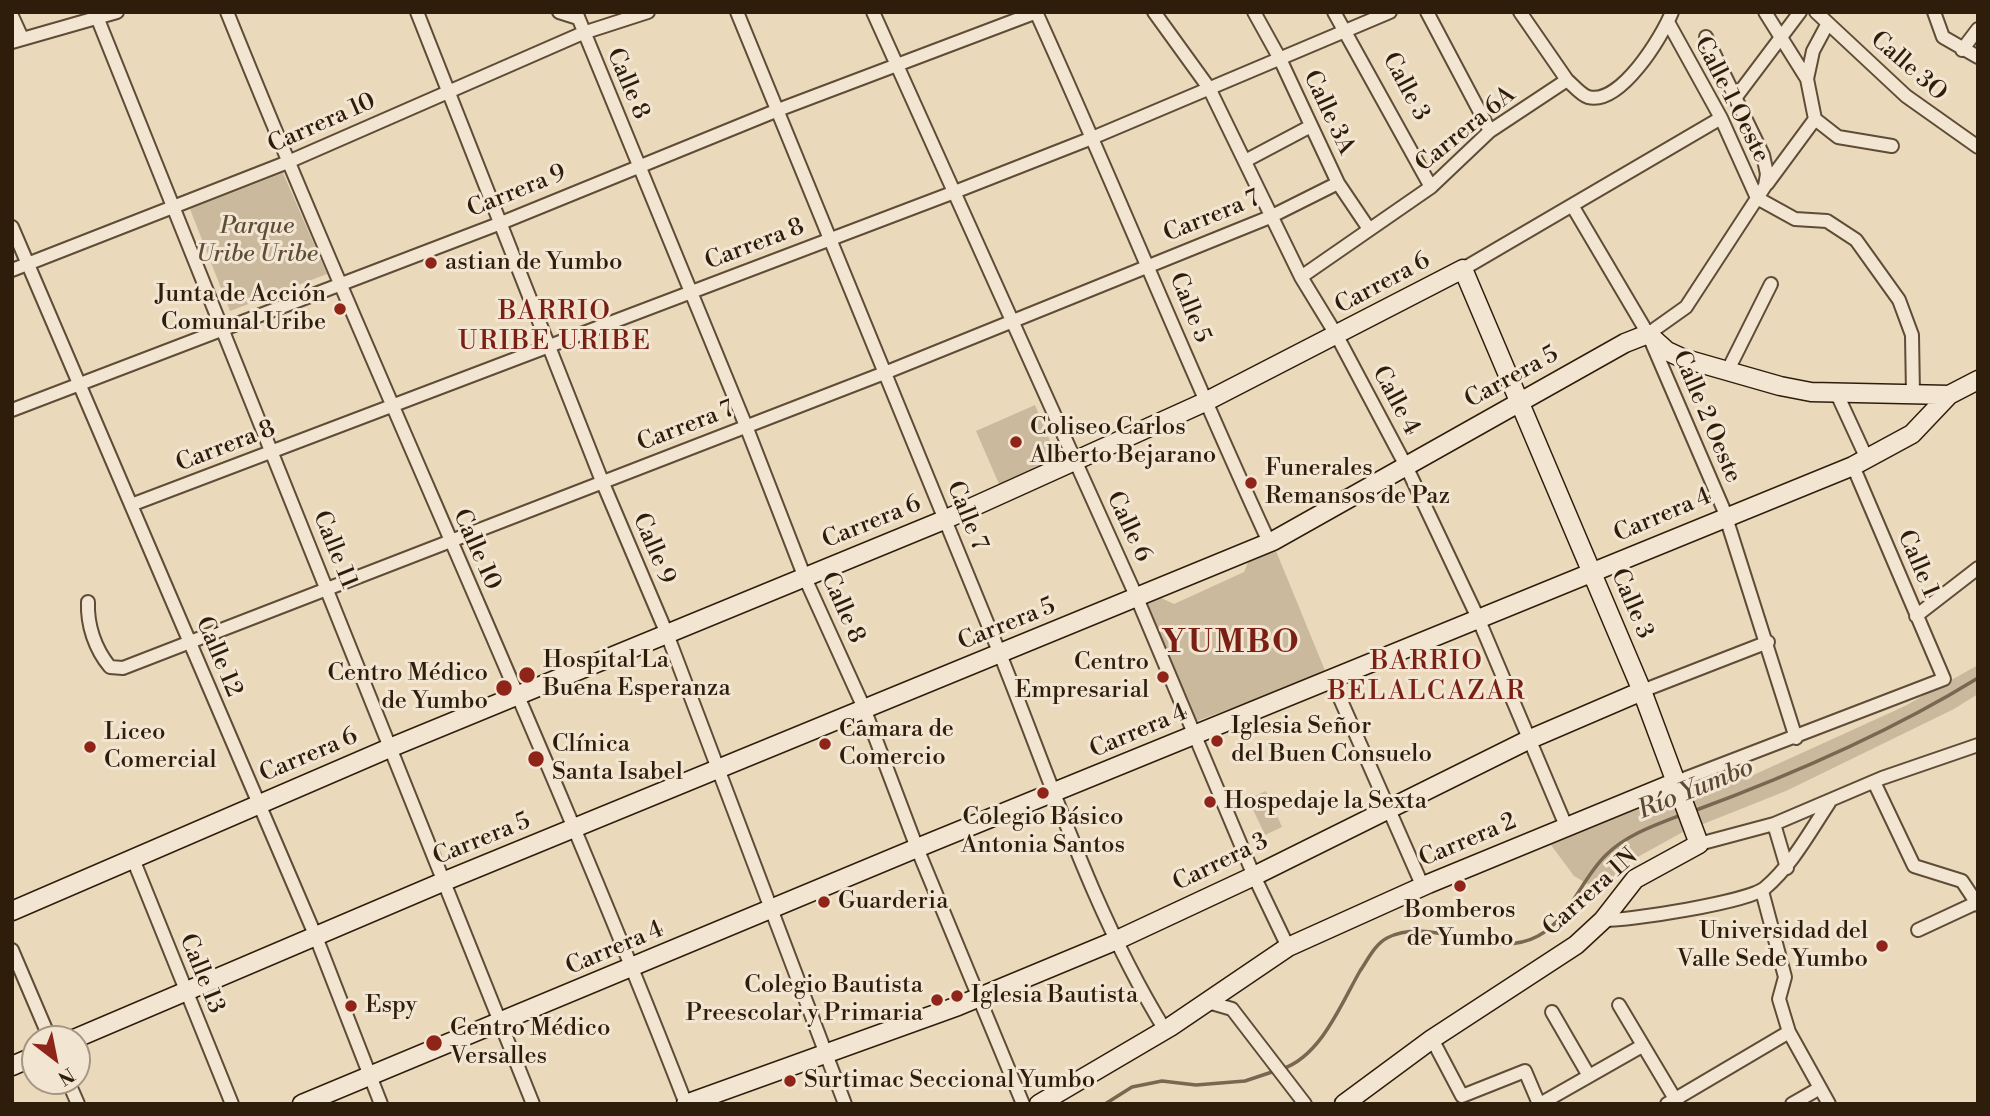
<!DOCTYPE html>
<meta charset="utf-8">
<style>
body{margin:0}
#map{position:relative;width:1990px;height:1116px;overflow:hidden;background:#ebd9bc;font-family:"Libre Bodoni",serif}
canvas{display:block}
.frame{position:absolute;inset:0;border:14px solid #2f1d0b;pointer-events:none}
.north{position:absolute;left:21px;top:1025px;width:70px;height:70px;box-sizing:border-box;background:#f2e6d3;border:2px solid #a49683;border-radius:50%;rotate:148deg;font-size:19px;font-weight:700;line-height:28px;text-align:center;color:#2f1d0b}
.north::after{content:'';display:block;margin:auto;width:24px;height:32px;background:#8f2418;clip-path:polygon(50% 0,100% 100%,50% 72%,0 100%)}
</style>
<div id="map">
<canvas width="1990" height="1116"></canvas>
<div class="frame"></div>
<div class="north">N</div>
</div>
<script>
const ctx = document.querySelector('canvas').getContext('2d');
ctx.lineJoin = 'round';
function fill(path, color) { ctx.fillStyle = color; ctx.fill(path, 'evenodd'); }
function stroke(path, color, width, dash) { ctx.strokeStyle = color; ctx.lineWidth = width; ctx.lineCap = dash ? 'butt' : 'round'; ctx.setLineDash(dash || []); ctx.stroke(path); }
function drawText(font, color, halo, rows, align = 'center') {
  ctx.font = font + ' "Libre Bodoni",serif'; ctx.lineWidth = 6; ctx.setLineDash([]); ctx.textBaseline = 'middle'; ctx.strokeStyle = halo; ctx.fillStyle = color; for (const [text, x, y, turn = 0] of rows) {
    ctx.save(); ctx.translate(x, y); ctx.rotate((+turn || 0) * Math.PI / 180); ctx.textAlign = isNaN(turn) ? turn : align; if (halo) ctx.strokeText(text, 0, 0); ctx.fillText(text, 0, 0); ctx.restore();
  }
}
fill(new Path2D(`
 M283 173 327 274 230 311 190 209Z
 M1035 405 1055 453 1052 461 999 484 976 431Z
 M1274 546 1326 673 1197 721 1146 603 1159 597 1174 604 1244 572 1250 557Z
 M1978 665V694L1954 709 1786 791 1683 832 1634 859 1601 892 1574 876 1548 841 1646 803 1739 773 1749 777 1905 706Z
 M1266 791 1282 827 1265 835 1248 799Z`), '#cbb99e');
stroke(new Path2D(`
 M1691 812C1789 776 1889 733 1978 678
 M1282 1069C1321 1056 1341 1004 1360 971 1367 961 1375 944 1387 938 1434 914 1490 962 1538 936 1570 919 1581 879 1606 855 1626 835 1655 825 1681 815
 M1105 1104 1132 1087 1162 1081 1196 1085 1245 1081 1275 1071`), '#796751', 3.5);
const street = new Path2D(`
 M95 12 533 1104
 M227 12C375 379 543 736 686 1104
 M417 12 602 481 667 634 845 1104
 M559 12 578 18
 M576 12 746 426 805 578 864 708 917 848 1023 1104
 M737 12C826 226 914 440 1000 654 1051 781 1093 913 1165 1030
 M873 12 1137 598 1254 876 1288 947
 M1036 12C1116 188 1188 367 1269 542
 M1154 12 1209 88 1301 277 1337 336 1406 466 1478 618 1566 826
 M1254 12 1280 59 1338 183 1369 229
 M1334 12 1431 187
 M1427 12 1490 131
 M1520 12 1567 80
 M1765 12 1807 79 1815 119
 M1816 12 1906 96 1978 147
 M1934 12 1943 37 1978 57
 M12 16 22 38
 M1668 22 1721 118 1757 198 1795 219 1827 221 1856 240 1899 300 1912 335 1913 394
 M12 42 117 12
 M1962 50 1978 29
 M1807 79 1813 51 1828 23
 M1736 97 1800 12
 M1815 119 1838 137 1892 146
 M1245 161 1311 126
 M1767 184 1815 119
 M1573 207 1648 334 1723 508 1796 738
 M12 227 316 937 381 1104
 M1463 269 1721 118
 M12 270 288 162 583 33 648 12
 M1301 277 1431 187 1490 131 1567 80C1573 85 1581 95 1588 97 1620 106 1662 37 1672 12
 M1648 334 1686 307 1765 186 1767 174 1763 155 1706 37
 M1727 372 1771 284
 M1837 394 1867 459
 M12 410 501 223 778 110 1037 12
 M131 505 952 193 1092 138 1390 12
 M88 602C87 625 95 649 110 667L123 668 887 372 1270 217 1338 183
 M1916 616 1978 568
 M1331 678 1423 887
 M1642 691 1768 642
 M1676 782 1944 679 1853 466
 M1874 782 1914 866 1962 881 1978 905
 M1774 824 1787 868
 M1699 844 1774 824 1882 778 1978 745
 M133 859 232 1104
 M1762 891 1785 977 1779 999 1789 1032 1829 1104
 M1603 920C1628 921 1748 902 1765 888 1792 865 1809 833 1829 803
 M1918 930 1976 903
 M12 950 50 1039
 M1208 1002 1232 1009 1305 1104
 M1619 1005 1678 1104
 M1552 1012 1589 1076
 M1432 1039 1462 1096 1525 1071 1539 1104
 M68 1081 78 1104
 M1540 1104 1642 1046
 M1667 1104 1789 1032
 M1792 1104 1820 1088`);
const secondary = new Path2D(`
 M12 911 392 747 944 520 1205 402 1463 269 1642 691 1699 844 1635 879 1603 920 1576 945 1432 1039 1344 1104
 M74 1039 445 881 1273 541 1625 343 1648 334 1667 351 1682 358 1780 386 1811 392 1949 395
 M12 1066 35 1056
 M302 1104 917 848 1853 466 1912 434 1949 395 1978 380
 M686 1104 958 1006 1117 940 1254 876 1528 740 1642 691
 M1039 1104 1170 1027 1288 947 1428 884 1676 782`);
stroke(street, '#5e4c37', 16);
stroke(secondary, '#2f1d0b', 21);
stroke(street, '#f2e6d3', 12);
stroke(secondary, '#f2e6d3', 18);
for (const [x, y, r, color] of [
 [431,263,7,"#8f2418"],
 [340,309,7,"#8f2418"],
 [1016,442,7,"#8f2418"],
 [1251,483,7,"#8f2418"],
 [527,675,9,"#8f2418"],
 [1163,677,7,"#8f2418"],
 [504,688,9,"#8f2418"],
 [1217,741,7,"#8f2418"],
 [825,744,7,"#8f2418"],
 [90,747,7,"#8f2418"],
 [536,759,9,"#8f2418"],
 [1043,793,7,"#8f2418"],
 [1210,802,7,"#8f2418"],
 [1460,886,7,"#8f2418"],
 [824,902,7,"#8f2418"],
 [1882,946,7,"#8f2418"],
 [957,996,7,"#8f2418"],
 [937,1000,7,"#8f2418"],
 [351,1006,7,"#8f2418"],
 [434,1043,9,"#8f2418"],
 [790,1081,7,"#8f2418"]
]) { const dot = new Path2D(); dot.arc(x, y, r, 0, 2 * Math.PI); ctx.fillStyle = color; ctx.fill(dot); stroke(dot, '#f2e6d3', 2.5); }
drawText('24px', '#2f1d0b', '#f2e6d3', [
 ["Calle 3O",1908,67,41],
 ["Calle 8",627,84,67],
 ["Calle 3",1405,87,62],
 ["Calle 1 Oeste",1731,100,63],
 ["Calle 3A",1328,113,65],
 ["Carrera 10",322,124,-24],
 ["Carrera 6A",1466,130,-39],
 ["Carrera 9",517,192,-22],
 ["Carrera 7",1212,217,-22],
 ["Carrera 8",755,245,-21],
 ["Carrera 6",1383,284,-28],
 ["Calle 5",1189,308,68],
 ["Carrera 5",1512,378,-29],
 ["Calle 4",1395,401,62],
 ["Calle 2 Oeste",1706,417,67],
 ["Carrera 7",686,427,-21],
 ["Carrera 8",226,447,-21],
 ["Calle 7",966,516,68],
 ["Carrera 4",1663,516,-23],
 ["Carrera 6",872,523,-22],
 ["Calle 6",1128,527,65],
 ["Calle 9",653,549,67],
 ["Calle 11",334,550,68],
 ["Calle 10",476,550,66],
 ["Calle 1",1917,564,67],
 ["Calle 3",1631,604,67],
 ["Calle 8",842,608,66],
 ["Carrera 5",1007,625,-22],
 ["Calle 12",218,657,67],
 ["Carrera 4",1139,732,-23],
 ["Carrera 6",309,756,-23],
 ["Carrera 5",482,840,-22],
 ["Carrera 2",1468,841,-23],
 ["Carrera 3",1221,863,-26],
 ["Carrera 1N",1591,893,-42],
 ["Carrera 4",615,949,-23],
 ["Calle 13",201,974,68]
]);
drawText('italic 24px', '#5e4c37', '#f2e6d3', [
 ["Parque",257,227],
 ["Uribe Uribe",257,255]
]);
drawText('24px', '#2f1d0b', '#f2e6d3', [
 ["astian de Yumbo",445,263],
 ["Junta de Acción",326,295,"right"],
 ["Comunal Uribe",326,323,"right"],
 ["Coliseo Carlos",1030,428],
 ["Alberto Bejarano",1030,456],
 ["Funerales",1265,469],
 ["Remansos de Paz",1265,497],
 ["Hospital La",543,661],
 ["Buena Esperanza",543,689],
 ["Centro",1149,663,"right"],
 ["Empresarial",1149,691,"right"],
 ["Centro Médico",488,674,"right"],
 ["de Yumbo",488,702,"right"],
 ["Iglesia Señor",1231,727],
 ["del Buen Consuelo",1231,755],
 ["Camara de",839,730],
 ["Comercio",839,758],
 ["Liceo",104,733],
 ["Comercial",104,761],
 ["Clínica",552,745],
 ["Santa Isabel",552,773],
 ["Hospedaje la Sexta",1224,802],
 ["Colegio Básico",1043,818,"center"],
 ["Antonia Santos",1043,846,"center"],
 ["Guarderia",838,902],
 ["Bomberos",1460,911,"center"],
 ["de Yumbo",1460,939,"center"],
 ["Universidad del",1868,932,"right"],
 ["Valle Sede Yumbo",1868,960,"right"],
 ["Colegio Bautista",923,986,"right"],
 ["Preescolar y Primaria",923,1014,"right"],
 ["Iglesia Bautista",971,996],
 ["Espy",365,1006],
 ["Centro Médico",450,1029],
 ["Versalles",450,1057],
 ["Surtimac Seccional Yumbo",804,1081]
], 'left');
ctx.letterSpacing = '2px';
drawText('26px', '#7a1f14', '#f2e6d3', [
 ["BARRIO",555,313],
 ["URIBE URIBE",555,343],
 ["BARRIO",1427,663],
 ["BELALCAZAR",1427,693]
]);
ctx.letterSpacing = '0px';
drawText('italic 26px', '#5a4834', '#f2e6d3', [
 ["Río Yumbo",1696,790,-22]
]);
ctx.letterSpacing = '2px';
drawText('bold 32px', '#7a1f14', '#f2e6d3', [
 ["YUMBO",1231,644]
]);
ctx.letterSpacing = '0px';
</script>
